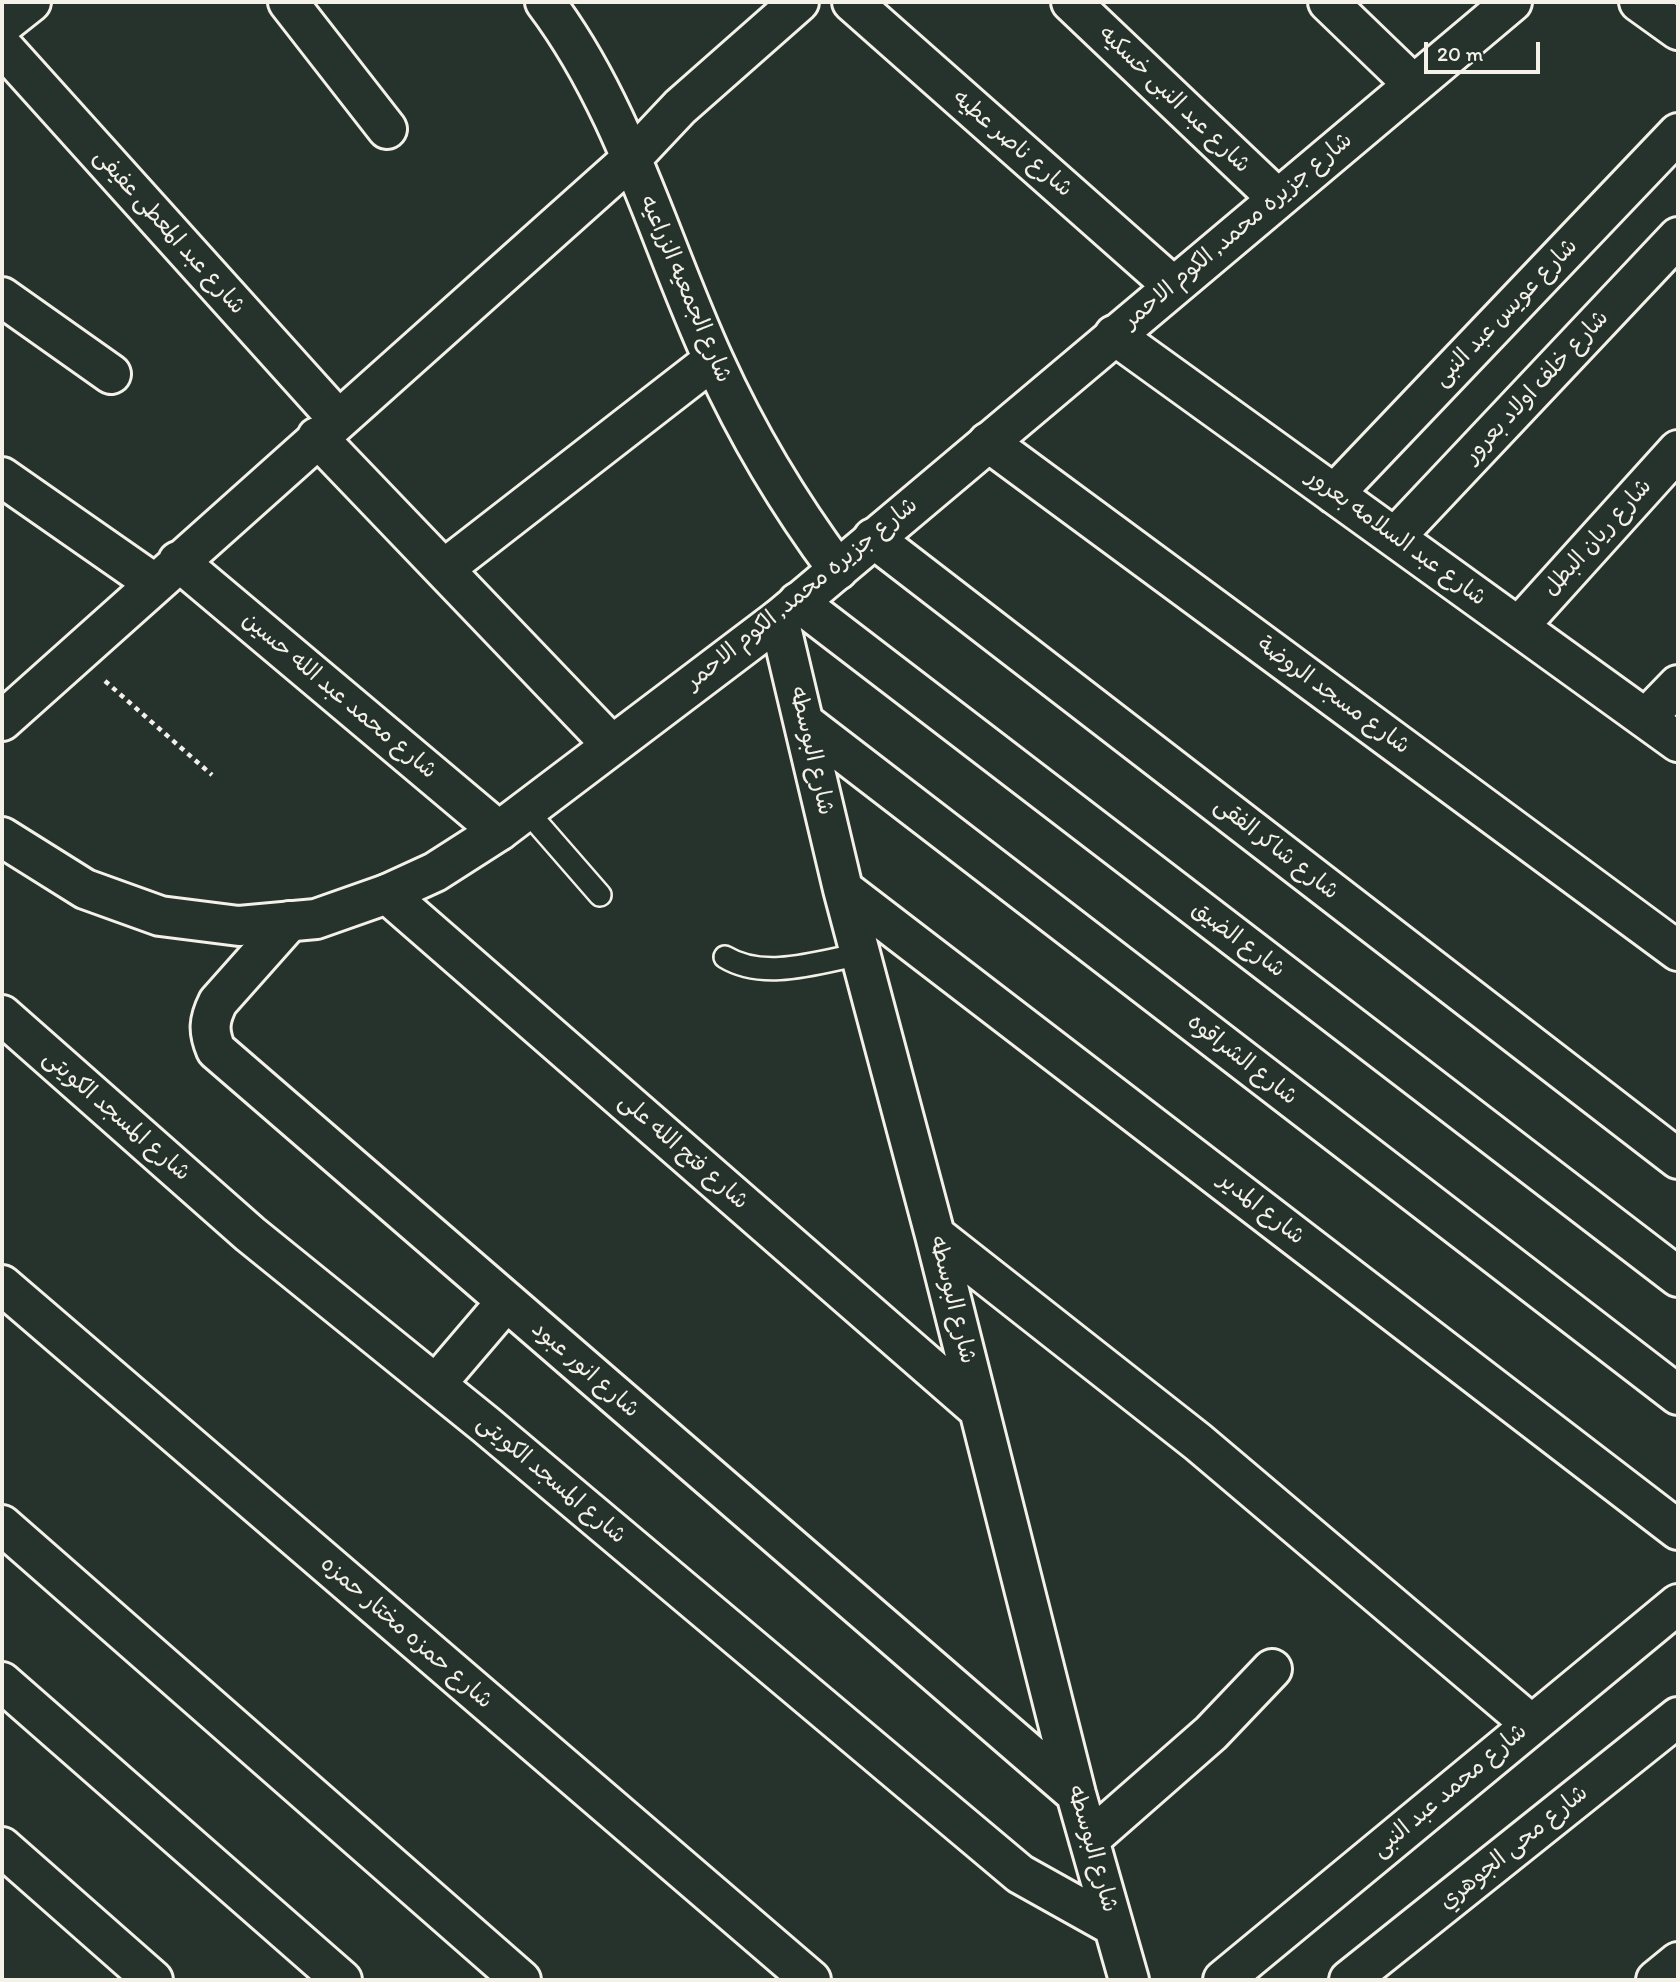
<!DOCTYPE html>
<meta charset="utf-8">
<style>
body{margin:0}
#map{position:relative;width:1680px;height:1982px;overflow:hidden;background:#26332d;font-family:Itim,sans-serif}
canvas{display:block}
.frame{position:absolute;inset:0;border:4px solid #f4f1e8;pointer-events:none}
.scale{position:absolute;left:1424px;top:42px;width:116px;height:32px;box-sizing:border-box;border:4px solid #f4f1e8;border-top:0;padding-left:9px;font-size:21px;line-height:24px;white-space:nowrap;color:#f4f1e8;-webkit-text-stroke:5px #26332d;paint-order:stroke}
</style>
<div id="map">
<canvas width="1680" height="1982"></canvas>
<div class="frame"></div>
<div class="scale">20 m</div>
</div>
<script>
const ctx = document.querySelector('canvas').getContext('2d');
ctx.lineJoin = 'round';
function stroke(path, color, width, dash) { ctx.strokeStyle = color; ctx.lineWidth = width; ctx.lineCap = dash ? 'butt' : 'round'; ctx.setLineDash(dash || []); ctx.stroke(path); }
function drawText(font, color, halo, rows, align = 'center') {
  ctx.font = font + ' Itim,"Playpen Sans Arabic",sans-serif'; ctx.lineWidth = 5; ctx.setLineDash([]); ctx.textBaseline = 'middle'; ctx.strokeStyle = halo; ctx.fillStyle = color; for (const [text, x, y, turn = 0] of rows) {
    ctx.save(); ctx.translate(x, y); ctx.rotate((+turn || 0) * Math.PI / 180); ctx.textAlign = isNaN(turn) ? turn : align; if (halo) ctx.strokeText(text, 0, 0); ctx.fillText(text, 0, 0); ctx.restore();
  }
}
const service = new Path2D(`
 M526 810 600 895
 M725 957C764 981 819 962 861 954`);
const minor = new Path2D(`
 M288 2 387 129
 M545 2C625 108 659 241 714 361 748 436 789 504 838 570
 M852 2 1173 286
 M1071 2 1277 198
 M1328 2 1413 84
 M1639 2 1678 30
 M2 25 31 2
 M2 46 337 418
 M2 297 111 374
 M1114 335 1678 742
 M317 437 611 744
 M988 442 1678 951
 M2 477 154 583
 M1334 494 1678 133
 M1395 537 1678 237
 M873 538 1678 1159
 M178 561 499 831
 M444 569 713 360
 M798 602 1678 1277
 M779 619 843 889 935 1235 1076 1794 1129 1980
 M1519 626 1678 450
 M1646 718 1678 685
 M2 721 631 159 680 107 799 2
 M806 724 1678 1395
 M843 889 1678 1530
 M387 894 979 1410
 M290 921 218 1002C209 1020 208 1031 216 1050L1076 1794
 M2 1015 250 1234 486 1425 1020 1874 1113 1926
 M935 1235 1198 1442 1531 1724
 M2 1285 811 1980
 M436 1384 506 1302
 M2 1525 521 1980
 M2 1682 342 1980
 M1089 1840 1211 1733 1272 1669
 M2 1847 153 1980
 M1223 1980 1678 1604
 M1349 1980 1678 1717
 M1656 1980 1678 1962`);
const tertiary = new Path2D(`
 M2 837 85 889 160 916 239 926 316 919 387 894 435 872 499 831 779 619 1512 2`);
stroke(service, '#f4f1e8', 26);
stroke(minor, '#f4f1e8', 44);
stroke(tertiary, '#f4f1e8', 44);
stroke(new Path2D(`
 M105 681 212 775`), '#f4f1e8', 4.5, [5, 5]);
stroke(service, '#26332d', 21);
stroke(minor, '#26332d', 38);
stroke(tertiary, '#26332d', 38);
drawText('23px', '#f4f1e8', '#26332d', [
 ["شارع عبد النبى خسكيه",1174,100,44],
 ["شارع ناصر عطيه",1012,144,41],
 ["شارع جزيره محمد, الكوم الاحمر",1238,231,-40],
 ["شارع عبد المعطى عفيفى",169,232,48],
 ["شارع الجمعيه الزراعيه",685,289,67],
 ["شارع عويس عبد النبى",1506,313,-46],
 ["شارع خلف اولاد بعرور",1537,387,-47],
 ["شارع عبد السلامه بعرور",1396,538,36],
 ["شارع ريان البطل",1598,538,-48],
 ["شارع جزيره محمد, الكوم الاحمر",802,594,-39],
 ["شارع محمد عبد الله حسين",339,696,40],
 ["شارع مسجد الروضة",1333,696,36],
 ["شارع البوسطه",811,751,77],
 ["شارع شاكر الفقى",1276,849,38],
 ["شارع الضيق",1238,940,37],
 ["شارع الشراقوه",1242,1060,38],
 ["شارع المسجد الكويتى",116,1116,41],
 ["شارع فتح الله على",683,1152,41],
 ["شارع المدير",1261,1209,38],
 ["شارع البوسطه",952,1300,76],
 ["شارع انور عبود",585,1370,41],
 ["شارع المسجد الكويتى",551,1480,40],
 ["شارع حمزه مختار حمزه",406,1633,41],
 ["شارع محمد عبد النبى",1450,1791,-40],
 ["شارع محى الجوهري",1514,1848,-39],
 ["شارع البوسطه",1092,1849,74]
]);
</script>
